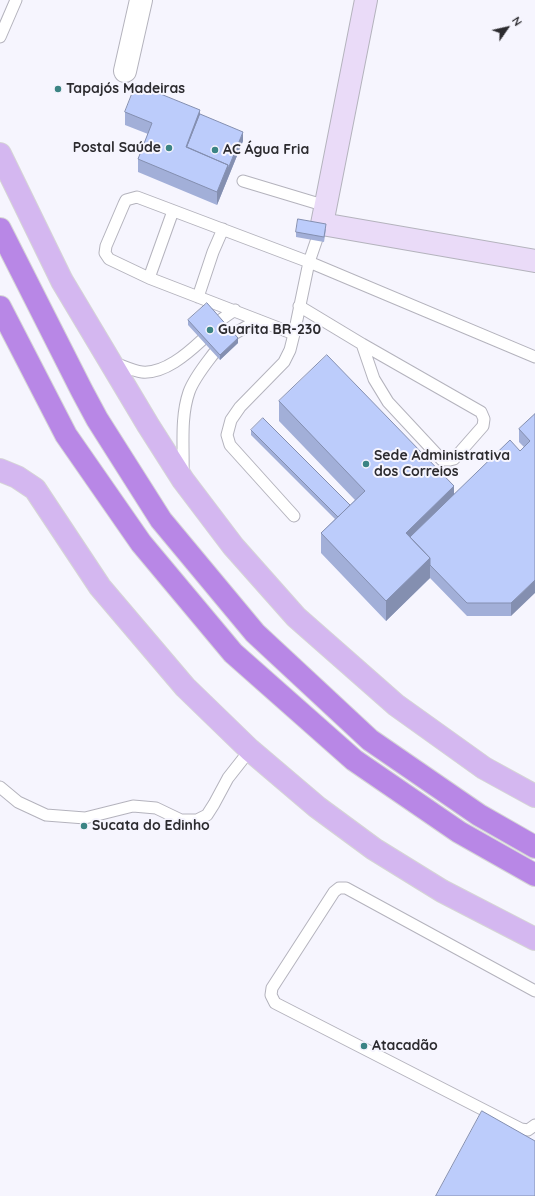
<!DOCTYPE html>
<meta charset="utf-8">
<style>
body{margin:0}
#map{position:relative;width:535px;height:1196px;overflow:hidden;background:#f6f5fe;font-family:Quicksand,sans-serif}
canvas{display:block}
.north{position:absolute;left:487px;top:8px;width:40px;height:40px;-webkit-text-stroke:3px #f6f5fe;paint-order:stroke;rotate:56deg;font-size:11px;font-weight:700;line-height:16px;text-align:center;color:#2c2b2f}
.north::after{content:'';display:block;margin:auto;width:14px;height:18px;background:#2c2b2f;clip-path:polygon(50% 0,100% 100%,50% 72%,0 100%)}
</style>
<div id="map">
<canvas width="535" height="1196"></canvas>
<div class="north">N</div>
</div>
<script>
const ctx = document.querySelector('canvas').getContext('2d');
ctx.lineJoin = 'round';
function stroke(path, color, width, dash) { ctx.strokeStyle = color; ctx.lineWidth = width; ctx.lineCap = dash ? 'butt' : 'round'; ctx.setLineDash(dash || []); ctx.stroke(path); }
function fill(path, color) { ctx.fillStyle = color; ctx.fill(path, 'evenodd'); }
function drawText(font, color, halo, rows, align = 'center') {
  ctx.font = font + ' Quicksand,sans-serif'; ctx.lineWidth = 4; ctx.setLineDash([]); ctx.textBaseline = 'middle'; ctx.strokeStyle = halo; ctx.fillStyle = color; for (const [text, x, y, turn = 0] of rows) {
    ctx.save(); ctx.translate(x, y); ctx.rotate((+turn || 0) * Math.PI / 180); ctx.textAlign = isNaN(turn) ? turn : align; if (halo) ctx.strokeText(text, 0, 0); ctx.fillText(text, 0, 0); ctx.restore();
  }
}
const lane = new Path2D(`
 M0 37 16 0
 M243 181 326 206
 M321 227 309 262 294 334 149 278 109 259 105 253 106 246 124 204 126 200 137 197 309 262 535 357
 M149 278 173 211
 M198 297 213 252 223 229
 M299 306 362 344
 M219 321 235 310
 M294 334 290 350 284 362 240 407 231 420 227 435 230 445 294 516
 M232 335 258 320
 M362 344 481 412 484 419 483 426 454 459 450 460H442L388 402 374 379Z
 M112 362C121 365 133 371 142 372 164 374 187 354 202 340
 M183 475C184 448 180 418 189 392 194 378 205 365 214 353
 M0 787 18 802 46 815 85 818 133 806 156 808 181 820H197L207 815 214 804 228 778 250 750
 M535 991 346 888H339L334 892 272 988 271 995 275 1003 521 1129 528 1130 535 1125`);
const street = new Path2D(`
 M125 71 141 0`);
const secondary = new Path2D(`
 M366 0 322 224 535 261`);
const primary = new Path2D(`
 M0 154 62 281 148 425 183 480 233 546 296 617 396 705 484 768 535 796
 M0 470 17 477 35 489 100 587 185 687 250 750 317 807 374 849 442 891 535 939`);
const highway = new Path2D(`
 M0 229 82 391 97 419 161 520 255 633 370 740 479 815 535 847
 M0 307 66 435 141 543 233 653 354 760 459 832 535 875`);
stroke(lane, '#b4b3bd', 13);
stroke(street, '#b4b3bd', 24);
stroke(secondary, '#b4b3bd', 24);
stroke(primary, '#d5d5d5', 24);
stroke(highway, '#d5d5d5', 24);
stroke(lane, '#fff', 11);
stroke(street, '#fff', 22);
stroke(secondary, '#eadbf8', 22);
stroke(primary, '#d4b7f0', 22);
stroke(highway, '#b887e6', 22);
fill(new Path2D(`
 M125 112 200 114 243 141 217 205 138 172V159L148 134 125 125Z
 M326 229 324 242 296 237V232Z
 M188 320 238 343 220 360 188 325Z
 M279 401 454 494 520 451 524 447 519 442V429L535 414 511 616H467L430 578 386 621 321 553V533L335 519 251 435V430L350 505 355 500 279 421Z`), '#a2afd8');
fill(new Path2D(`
 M200 110V123L186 151V147Z
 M243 132V141L228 178V169Z
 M228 165V178L217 205V192Z
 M238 338V343L220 360V355Z
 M454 486V507L413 547 406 533Z
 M430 558V578L386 621V601Z
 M535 580V593L511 616V603Z`), '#848fb0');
const building = new Path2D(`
 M136 84 200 110 186 147 228 165 217 192 138 159 152 123 125 112Z
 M200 114 243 132 228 169V165L187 147Z
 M298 219 326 224 324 237 296 232Z
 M207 303 238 338 220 355 188 320Z
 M327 355 454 486 406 533 430 558 386 601 321 533 365 491 279 401Z
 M535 414V580L511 603H467L430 565V558L410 537 510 440 520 451 530 441 519 429Z
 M263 418 350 505 338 517 251 430Z
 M482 1111 535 1141V1196H436Z`);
fill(building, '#bcccfb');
stroke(building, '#848fb0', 1);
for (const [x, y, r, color] of [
 [58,89,4,"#3b8484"],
 [169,148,4,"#3b8484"],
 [215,150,4,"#3b8484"],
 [210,330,4,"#3b8484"],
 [366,464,4,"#3b8484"],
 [84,826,4,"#3b8484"],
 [364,1046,4,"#3b8484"]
]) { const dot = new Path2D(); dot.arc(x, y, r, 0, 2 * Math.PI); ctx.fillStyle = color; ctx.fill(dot); stroke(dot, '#f6f5fe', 1.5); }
drawText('bold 14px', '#2c2b2f', '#f6f5fe', [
 ["Tapajós Madeiras",66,89],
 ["Postal Saúde",161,148,"right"],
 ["AC Água Fria",223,150],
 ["Guarita BR-230",218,330],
 ["Sede Administrativa",374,456],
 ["dos Correios",374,472],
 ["Sucata do Edinho",92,826],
 ["Atacadão",372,1046]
], 'left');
</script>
